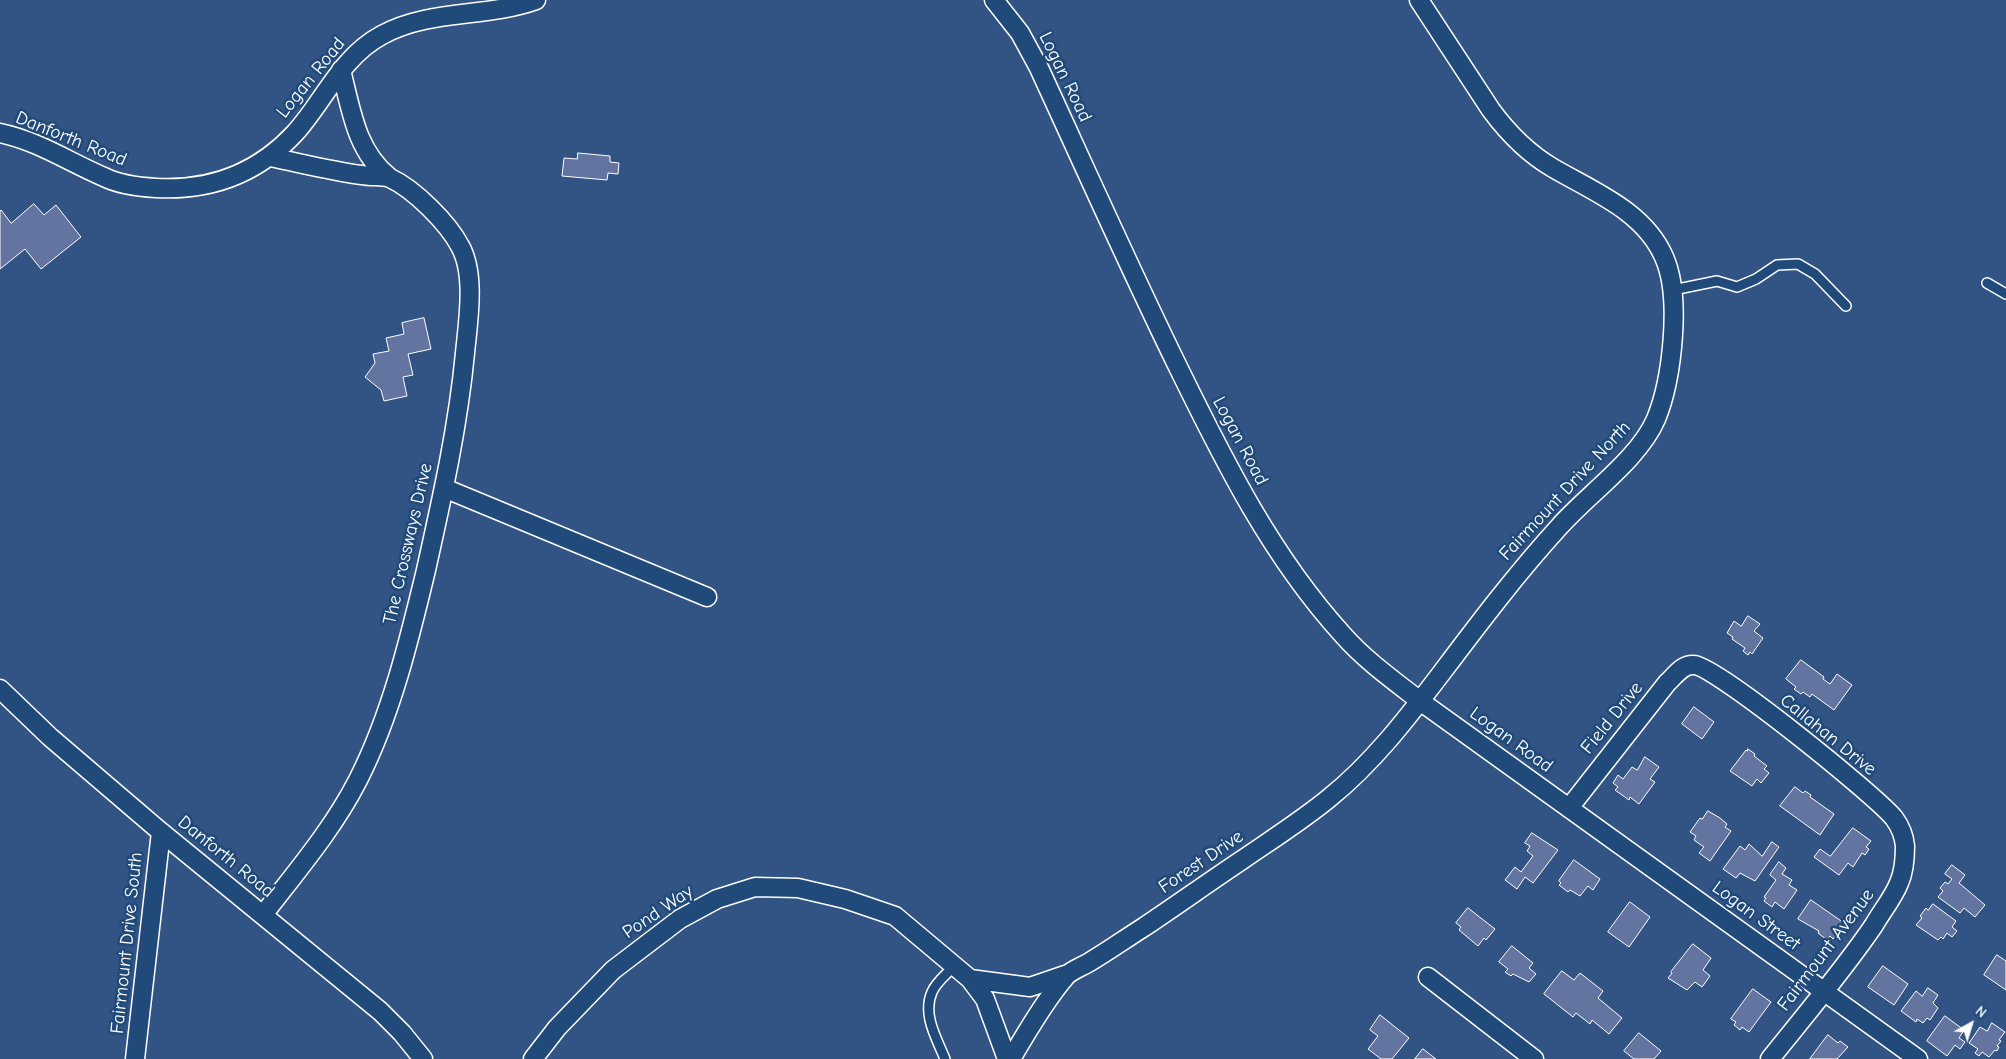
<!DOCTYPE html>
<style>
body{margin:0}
#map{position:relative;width:2006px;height:1059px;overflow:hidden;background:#315484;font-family:"Comic Neue",sans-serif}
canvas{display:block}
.north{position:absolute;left:1946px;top:999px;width:50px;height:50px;-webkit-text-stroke:4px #1f4a7a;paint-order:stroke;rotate:39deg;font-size:14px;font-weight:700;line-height:20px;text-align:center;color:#fff}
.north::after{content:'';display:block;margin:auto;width:18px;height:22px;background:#fff;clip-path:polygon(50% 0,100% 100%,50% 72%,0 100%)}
</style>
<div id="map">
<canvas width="2006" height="1059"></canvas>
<div class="north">N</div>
</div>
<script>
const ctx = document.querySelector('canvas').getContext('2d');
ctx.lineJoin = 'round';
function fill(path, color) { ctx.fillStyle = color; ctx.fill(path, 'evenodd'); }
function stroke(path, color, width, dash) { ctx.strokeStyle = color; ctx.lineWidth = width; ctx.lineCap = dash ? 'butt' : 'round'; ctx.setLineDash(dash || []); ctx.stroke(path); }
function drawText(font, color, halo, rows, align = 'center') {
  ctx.font = font + ' "Comic Neue",sans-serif'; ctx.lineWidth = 5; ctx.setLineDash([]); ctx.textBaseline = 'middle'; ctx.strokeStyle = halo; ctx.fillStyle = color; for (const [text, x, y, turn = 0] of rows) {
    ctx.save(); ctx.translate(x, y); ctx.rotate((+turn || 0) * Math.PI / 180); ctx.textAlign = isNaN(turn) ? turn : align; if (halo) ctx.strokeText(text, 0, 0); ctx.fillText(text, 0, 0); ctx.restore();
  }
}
const building = new Path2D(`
 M578 153 610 156V162L619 163 618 174 608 173 607 180 562 176 564 158 577 159Z
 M34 204 44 215 56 205 81 237 41 269 25 249 0 269V211L1 210 11 223Z
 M424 318 431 349 408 354 413 375 403 377 407 396 384 401 381 390 365 377 375 363 373 354 389 351 386 338 404 334 402 323Z
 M1748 616 1760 624 1754 631 1763 638 1752 654 1750 652 1748 655 1743 651 1745 648 1732 639 1733 637 1727 633 1734 621 1741 626Z
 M1801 660 1824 677 1823 679 1830 684 1837 674 1852 685 1834 710 1812 694 1810 697 1803 692 1801 694 1794 689 1796 687 1786 679Z
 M1694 707 1714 722 1702 739 1682 724Z
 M1748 749 1755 754 1754 756 1767 766 1764 769 1769 773 1761 783 1757 779 1752 786 1730 771 1746 750 1747 751Z
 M1645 757 1659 767 1650 779 1655 782 1639 804 1630 797 1629 800 1615 790 1618 787 1613 783 1618 775 1623 779 1632 767 1637 770Z
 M1795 787 1803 793 1805 791 1811 795 1810 797 1834 814 1820 835 1780 806Z
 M1708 811 1720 818 1727 824 1725 827 1731 831 1710 861 1699 853 1704 847 1694 840 1696 836 1690 832 1700 818 1702 819Z
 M1853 828 1871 841 1866 847 1869 849 1865 855 1862 853 1853 867 1848 863 1839 875 1814 857 1820 849 1830 856Z
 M1532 833 1558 850 1533 883 1525 877 1517 889 1505 880 1515 867 1521 872 1533 856 1527 851 1530 846 1525 843Z
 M1772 842 1779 847 1755 881 1740 873 1736 878 1723 869 1740 846 1745 850 1749 844 1762 856Z
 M1574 860 1600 879 1593 890 1588 886 1580 896 1570 890 1568 892 1559 885 1561 883 1559 881Z
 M1779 862 1786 868 1782 874 1792 880 1789 885 1797 890 1784 909 1775 902 1772 907 1764 901 1766 898 1764 897 1776 880 1770 875Z
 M1952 865 1965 875 1959 883 1985 905 1975 917 1964 908 1960 913 1938 897 1943 891 1940 888 1945 882 1948 884 1952 879 1945 874Z
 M1811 900 1844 923 1833 939 1830 936 1827 940 1818 933 1819 931 1798 919Z
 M1630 902 1650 917 1629 947 1608 932Z
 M1933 904 1956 921 1952 927 1957 931 1952 937 1947 933 1943 939 1941 937 1938 940 1916 925 1922 918 1920 916 1926 908 1928 910Z
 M1468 908 1495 929 1486 940 1484 938 1478 946 1459 930 1461 927 1456 923Z
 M1693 944 1711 958 1703 970 1710 976 1702 987 1695 982 1687 990 1668 978 1672 973 1671 972Z
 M1512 946 1533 963 1529 968 1536 974 1529 982 1513 974 1511 976 1505 972 1508 969 1499 962Z
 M1997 955 2006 961V990L1984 975Z
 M1883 966 1908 984 1894 1005 1868 987Z
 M1562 971 1574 980 1580 973 1603 991 1598 998 1622 1018 1609 1034 1592 1020 1590 1024 1576 1013 1573 1017 1544 994Z
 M1928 988 1938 995 1933 1003 1938 1008 1930 1020 1927 1018 1923 1023 1917 1019 1916 1022 1901 1011 1916 991 1922 996Z
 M1753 989 1771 1002 1749 1032 1742 1027 1740 1030 1734 1025 1736 1022 1731 1019Z
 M1380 1015 1409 1038 1392 1059H1381L1368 1049 1378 1036 1370 1030Z
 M1945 1016 1964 1030 1959 1038 1965 1042 1960 1049 1955 1045 1947 1056 1927 1041Z
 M1992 1023 2005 1032 1999 1040 2001 1041 1997 1046 1999 1047 1997 1051 1995 1050 1989 1057 1982 1052 1979 1056 1975 1053 1978 1049 1969 1043 1980 1027 1987 1031Z
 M1639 1033 1661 1051 1654 1059H1634L1624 1051Z
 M1828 1035 1838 1043 1840 1041 1848 1047 1837 1059H1810Z
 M1423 1049 1436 1059H1415Z`);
fill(building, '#6474a0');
stroke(building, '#fff', 1);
const service = new Path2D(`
 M1987 283 2006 294
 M1673 290 1717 281 1737 287 1756 279 1777 265 1798 264 1815 274 1846 306
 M945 1059C937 1039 922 1015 932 992 936 982 947 974 954 966`);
const minor = new Path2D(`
 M994 0 1020 33 1039 68C1085 168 1130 269 1179 369 1225 463 1272 557 1343 635 1365 660 1393 680 1420 701L1918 1059
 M341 70C351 109 356 151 389 177
 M0 133C38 141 69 162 104 177 120 185 138 187 156 188 211 191 257 174 295 133 324 101 341 57 382 35 429 9 486 18 536 0
 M444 488 707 597
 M0 689 50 737 161 832 380 1011 402 1033 423 1059
 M1569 808 1667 683C1675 676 1682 664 1694 665 1716 666 1875 795 1894 818 1900 826 1904 836 1905 846 1905 858 1904 872 1899 883 1893 898 1882 911 1874 925 1842 972 1805 1015 1770 1059
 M263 915C296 872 333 829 358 780 391 715 409 641 426 570 442 498 458 427 465 353 468 322 476 274 460 246 448 223 414 189 390 178 382 175 371 177 362 175 331 171 300 163 270 157
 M1428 977 1534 1059
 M970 979 1030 987 1068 974
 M135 1059 161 832
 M533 1059 557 1028 613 970 680 919 717 899 755 887 798 888 845 899 895 916 970 979 985 999 1007 1059
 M1011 1059C1026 1033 1046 999 1066 976 1072 970 1081 967 1088 963 1107 952 1125 939 1144 927 1177 905 1209 882 1242 860 1271 840 1301 821 1328 799 1373 763 1408 717 1443 671 1480 622 1517 573 1559 527 1588 494 1639 459 1656 419 1672 380 1682 297 1664 257 1644 211 1594 192 1553 168 1529 154 1508 133 1491 110L1419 0`);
stroke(service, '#fff', 12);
stroke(minor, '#fff', 21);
stroke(service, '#1f4a7a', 9);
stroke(minor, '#1f4a7a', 18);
drawText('19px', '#fff', '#1f4a7a', [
 ["Logan Road",1065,77,64],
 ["Logan Road",311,78,-51],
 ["Danforth Road",71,139,22],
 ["Logan Road",1240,441,62],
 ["Fairmount Drive North",1565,491,-47],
 ["The Crossways Drive",408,544,-77],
 ["Field Drive",1612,718,-51],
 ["Callahan Drive",1828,735,39],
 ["Logan Road",1511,740,36],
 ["Danforth Road",226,857,39],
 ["Forest Drive",1201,862,-34],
 ["Pond Way",658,912,-34],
 ["Logan Street",1756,916,36],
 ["Fairmount Drive South",127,943,-84],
 ["Fairmount Avenue",1826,950,-53]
]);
</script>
